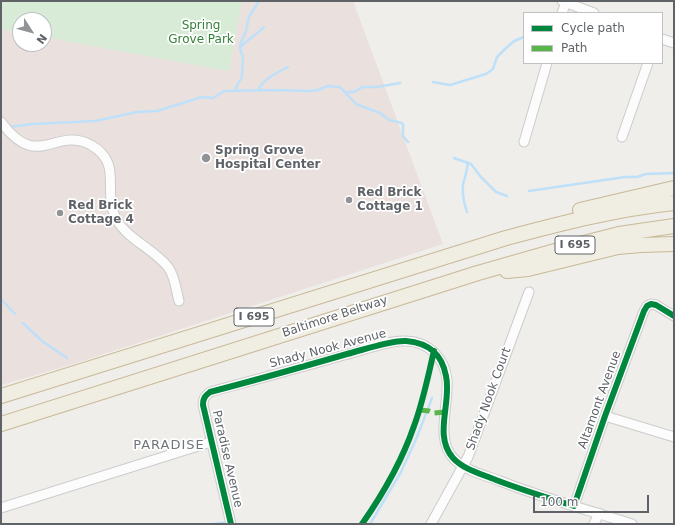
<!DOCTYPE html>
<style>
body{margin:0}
#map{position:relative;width:675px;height:525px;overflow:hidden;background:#efeeea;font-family:"DejaVu Sans",sans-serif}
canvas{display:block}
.frame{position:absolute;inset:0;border:2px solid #5f6368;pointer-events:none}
.legend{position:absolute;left:523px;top:12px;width:140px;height:52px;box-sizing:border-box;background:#fff;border:1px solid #bfc1c3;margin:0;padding:5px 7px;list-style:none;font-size:12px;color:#5f6368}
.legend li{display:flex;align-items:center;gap:8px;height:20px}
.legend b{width:20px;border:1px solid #bfc1c3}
.north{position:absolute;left:12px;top:12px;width:40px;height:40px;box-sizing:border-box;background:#fff;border:1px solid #bfc1c3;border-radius:50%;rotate:126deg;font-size:11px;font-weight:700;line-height:16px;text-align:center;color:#5f6368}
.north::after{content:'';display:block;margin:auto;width:14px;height:18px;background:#919496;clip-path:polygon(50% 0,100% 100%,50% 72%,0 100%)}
.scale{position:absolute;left:533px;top:495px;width:116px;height:18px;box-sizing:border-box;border:2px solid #5f6368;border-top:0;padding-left:5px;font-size:12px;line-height:14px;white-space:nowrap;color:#5f6368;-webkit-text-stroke:3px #fff;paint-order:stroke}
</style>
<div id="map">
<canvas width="675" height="525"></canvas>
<div class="frame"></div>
<ul class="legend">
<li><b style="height:5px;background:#00873e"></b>Cycle path</li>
<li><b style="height:5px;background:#58b549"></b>Path</li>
</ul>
<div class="north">N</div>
<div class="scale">100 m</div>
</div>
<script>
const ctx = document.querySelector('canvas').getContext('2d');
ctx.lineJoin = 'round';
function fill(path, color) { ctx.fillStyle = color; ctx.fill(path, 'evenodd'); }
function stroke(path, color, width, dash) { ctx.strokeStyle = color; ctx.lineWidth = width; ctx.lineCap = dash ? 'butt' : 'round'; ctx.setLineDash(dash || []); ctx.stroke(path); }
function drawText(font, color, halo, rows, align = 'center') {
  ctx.font = font + ' "DejaVu Sans",sans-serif'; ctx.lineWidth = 3.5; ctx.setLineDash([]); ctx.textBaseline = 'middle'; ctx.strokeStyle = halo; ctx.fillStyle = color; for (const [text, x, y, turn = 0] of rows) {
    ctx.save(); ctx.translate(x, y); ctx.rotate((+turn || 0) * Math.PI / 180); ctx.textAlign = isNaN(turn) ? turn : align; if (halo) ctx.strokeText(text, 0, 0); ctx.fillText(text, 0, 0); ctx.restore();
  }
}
fill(new Path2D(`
 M242 1H353L443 244 67 366 1 385V29L20 33V44H44V37L229 71Z`), '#eae0de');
fill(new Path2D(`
 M1 1H242L229 71 44 37V20H20V33L1 29Z`), '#d8ebd6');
stroke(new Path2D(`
 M240 48C248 38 256 36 264 27
 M433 82 450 85 486 74 493 69 497 57 505 49 514 41 524 37
 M258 90C265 77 276 74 288 67
 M234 91 242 77 243 57 240 48 241 42 246 31 249 17 259 1
 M346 92H354L362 87H377L400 83
 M8 127 33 124 95 121 137 112 157 111 202 97 213 98 224 91 277 90 309 91 318 90 328 86 340 87 356 104 380 113 389 120 402 123 403 125V136L408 142
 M454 158 471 164 481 177 496 192 507 196
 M467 162C469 170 464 177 463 185 462 194 464 203 467 212
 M529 191 625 177H637L646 174 674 173
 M1 299 15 314
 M23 323 42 341 67 358
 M214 524 227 522
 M370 524 401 472 417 437 432 398`), '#bfe0f9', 2.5);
const minor = new Path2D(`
 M562 1 594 13
 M562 13 566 2
 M662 39 674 43
 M1 122C38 172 54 126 91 145 122 163 104 188 114 214 123 238 152 247 168 267 175 276 176 290 179 301
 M622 137 648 63
 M524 142 547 63
 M605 416 674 437
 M574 506 605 416 644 311 647 306 651 304 656 305 674 316
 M1 508 211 442
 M231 524 203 405C203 398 205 396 210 392 254 380 299 368 344 355 361 351 388 340 405 341 428 341 445 358 447 380 449 404 435 440 454 459 466 471 484 475 500 481 543 498 588 510 632 524
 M431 524 468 457 529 292
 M594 524 599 513`);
const highway = new Path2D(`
 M580 210 674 188
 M507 271 528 269 618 247 641 245 674 244
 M1 396 506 238C562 223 617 209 674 203
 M1 424 478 273 576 245 619 234 674 226`);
stroke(minor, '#cbcccc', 11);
stroke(highway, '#c8b996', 16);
stroke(minor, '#fdfcfc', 9);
stroke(highway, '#f0ede3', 14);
stroke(new Path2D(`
 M420 410 429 411 434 413 445 412`), '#58b549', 5, [10, 5]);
stroke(new Path2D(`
 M231 524 203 405C203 398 205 396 210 392 256 380 302 367 347 354 363 350 391 340 406 341 429 343 442 354 446 376 452 402 433 436 453 458 464 470 482 474 496 480 522 490 548 498 574 506L605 416 644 311 647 306 651 304 656 305 674 316
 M362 524C383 494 402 461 414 426 423 402 428 376 434 351`), '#00873e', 6);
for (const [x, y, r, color] of [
 [206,158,5,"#919496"],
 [349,200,4,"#919496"],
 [60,213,4,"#919496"]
]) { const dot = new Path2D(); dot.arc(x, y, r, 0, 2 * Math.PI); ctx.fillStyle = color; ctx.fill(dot); stroke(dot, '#fff', 1.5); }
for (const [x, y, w] of [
 [575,245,40],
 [254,317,40]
]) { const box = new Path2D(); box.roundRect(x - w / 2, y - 9, w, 18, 3); ctx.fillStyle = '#fff'; ctx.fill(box); stroke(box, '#5f6368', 1); }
drawText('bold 11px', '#5f6368', null, [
 ["I 695",575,245],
 ["I 695",254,317]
]);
drawText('12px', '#348238', '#fff', [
 ["Spring",201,26],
 ["Grove Park",201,40]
]);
drawText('bold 12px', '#5f6368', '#fff', [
 ["Spring Grove",215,151],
 ["Hospital Center",215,165],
 ["Red Brick",357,193],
 ["Cottage 1",357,207],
 ["Red Brick",68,206],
 ["Cottage 4",68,220]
], 'left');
drawText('12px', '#5f6368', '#fff', [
 ["Baltimore Beltway",335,317,-18],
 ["Shady Nook Avenue",328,349,-15],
 ["Shady Nook Court",489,399,-70],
 ["Altamont Avenue",600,400,-70],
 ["Paradise Avenue",227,459,77]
]);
ctx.letterSpacing = '1px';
drawText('13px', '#70757a', '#fff', [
 ["PARADISE",169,446]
]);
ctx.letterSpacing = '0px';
</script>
